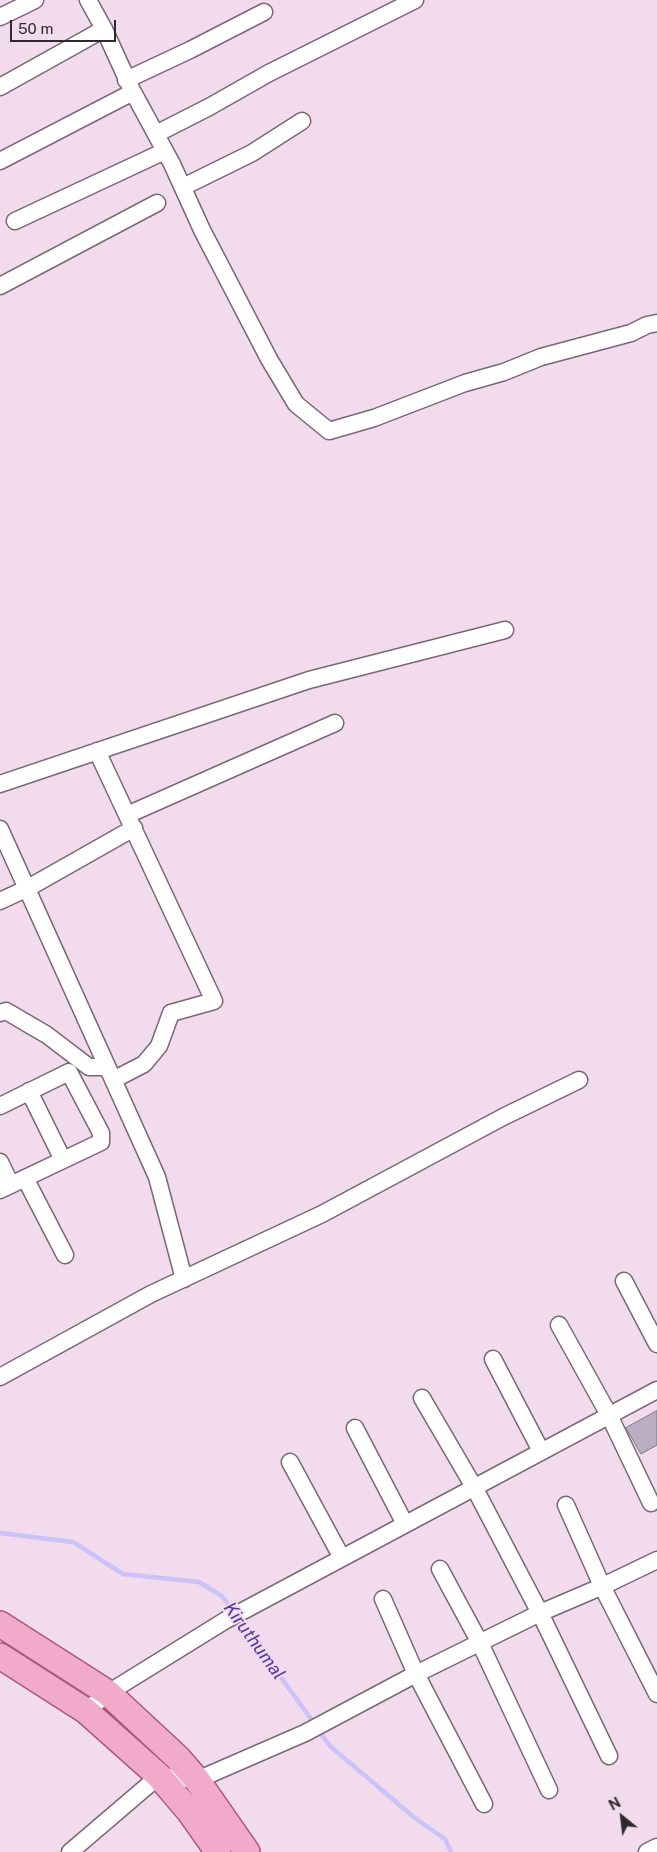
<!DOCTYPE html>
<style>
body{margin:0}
#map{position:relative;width:657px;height:1852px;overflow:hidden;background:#f1dbed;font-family:"Public Sans",sans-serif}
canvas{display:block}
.north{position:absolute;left:597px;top:1792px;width:50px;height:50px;-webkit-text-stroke:4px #f1dbed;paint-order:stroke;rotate:331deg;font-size:14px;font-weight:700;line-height:20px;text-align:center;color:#30282e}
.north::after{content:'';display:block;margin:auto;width:18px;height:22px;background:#30282e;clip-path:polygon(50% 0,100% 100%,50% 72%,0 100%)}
.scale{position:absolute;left:10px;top:20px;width:106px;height:22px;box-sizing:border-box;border:2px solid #30282e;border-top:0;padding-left:6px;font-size:15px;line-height:18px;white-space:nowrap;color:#30282e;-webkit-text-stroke:4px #f1dbed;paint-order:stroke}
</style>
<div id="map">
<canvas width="657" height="1852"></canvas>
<div class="north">N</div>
<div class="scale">50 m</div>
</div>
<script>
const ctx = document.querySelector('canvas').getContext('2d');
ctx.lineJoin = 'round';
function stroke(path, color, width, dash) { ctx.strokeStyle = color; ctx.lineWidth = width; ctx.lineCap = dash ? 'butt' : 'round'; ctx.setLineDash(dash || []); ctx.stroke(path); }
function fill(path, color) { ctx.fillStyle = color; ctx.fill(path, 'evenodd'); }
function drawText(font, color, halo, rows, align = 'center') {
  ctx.font = font + ' "Public Sans",sans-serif'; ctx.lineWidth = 4; ctx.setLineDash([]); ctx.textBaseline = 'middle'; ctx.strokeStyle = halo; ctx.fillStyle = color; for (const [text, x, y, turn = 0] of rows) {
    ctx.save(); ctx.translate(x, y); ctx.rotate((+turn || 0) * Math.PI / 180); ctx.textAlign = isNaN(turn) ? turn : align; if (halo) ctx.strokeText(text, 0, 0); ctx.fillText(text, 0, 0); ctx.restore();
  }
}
stroke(new Path2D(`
 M0 1533 73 1542 123 1574 199 1582 222 1596 234 1612
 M238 1618 314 1723
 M318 1730 330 1746 416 1819 445 1839 451 1852`), '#cbc2f8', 4.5);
const building = new Path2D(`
 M657 1411V1445L641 1454 626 1428Z`);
fill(building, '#bbaec3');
stroke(building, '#7e7286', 1);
const minor = new Path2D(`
 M88 0 104 29 131 88
 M0 17 35 0
 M126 80 190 50 264 12
 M0 87 104 29
 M156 134 209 107 269 73 415 0
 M0 161 133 92 172 164 202 230 269 359 296 404 329 431 374 418 465 383 504 372 541 357 631 333 647 325 657 323
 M183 187 252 153 302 121
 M15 221 165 151
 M0 286 157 203
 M97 751 214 1001 171 1013 159 1046 144 1064 113 1080
 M0 784 309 680 505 630
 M127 815 335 723
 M0 829 157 1177 184 1279
 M0 901 28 888 134 828
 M0 1013 6 1011 47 1035 89 1067H107
 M29 1091 63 1160
 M0 1106 69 1072 101 1133V1142L0 1190
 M0 1162 11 1185
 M25 1178 65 1255
 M624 1281 657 1344
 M559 1325 609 1415 651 1503
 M493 1359 541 1451
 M0 1377 151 1294 322 1214 503 1117 579 1080
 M422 1398 474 1487 540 1613 609 1756
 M355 1428 405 1524
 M290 1462 342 1558
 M566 1505 603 1588 657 1694
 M440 1569 480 1643 549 1790
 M383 1599 416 1674 484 1804
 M86 1711 108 1693 226 1620 657 1390
 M70 1852 159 1776 197 1780 305 1733 416 1674 540 1613 603 1586 657 1560
 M647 1852 657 1847`);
const primary = new Path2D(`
 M0 1624 108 1693 178 1758 197 1780 247 1852
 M0 1656 86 1711 159 1776 189 1811 218 1852`);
stroke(minor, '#7a6776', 19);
stroke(primary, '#a9587d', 28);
stroke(minor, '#fff', 16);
stroke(primary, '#f2aaca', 25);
drawText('italic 18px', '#55379a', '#f1dbed', [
 ["Kiruthumal",254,1641,54]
]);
</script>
